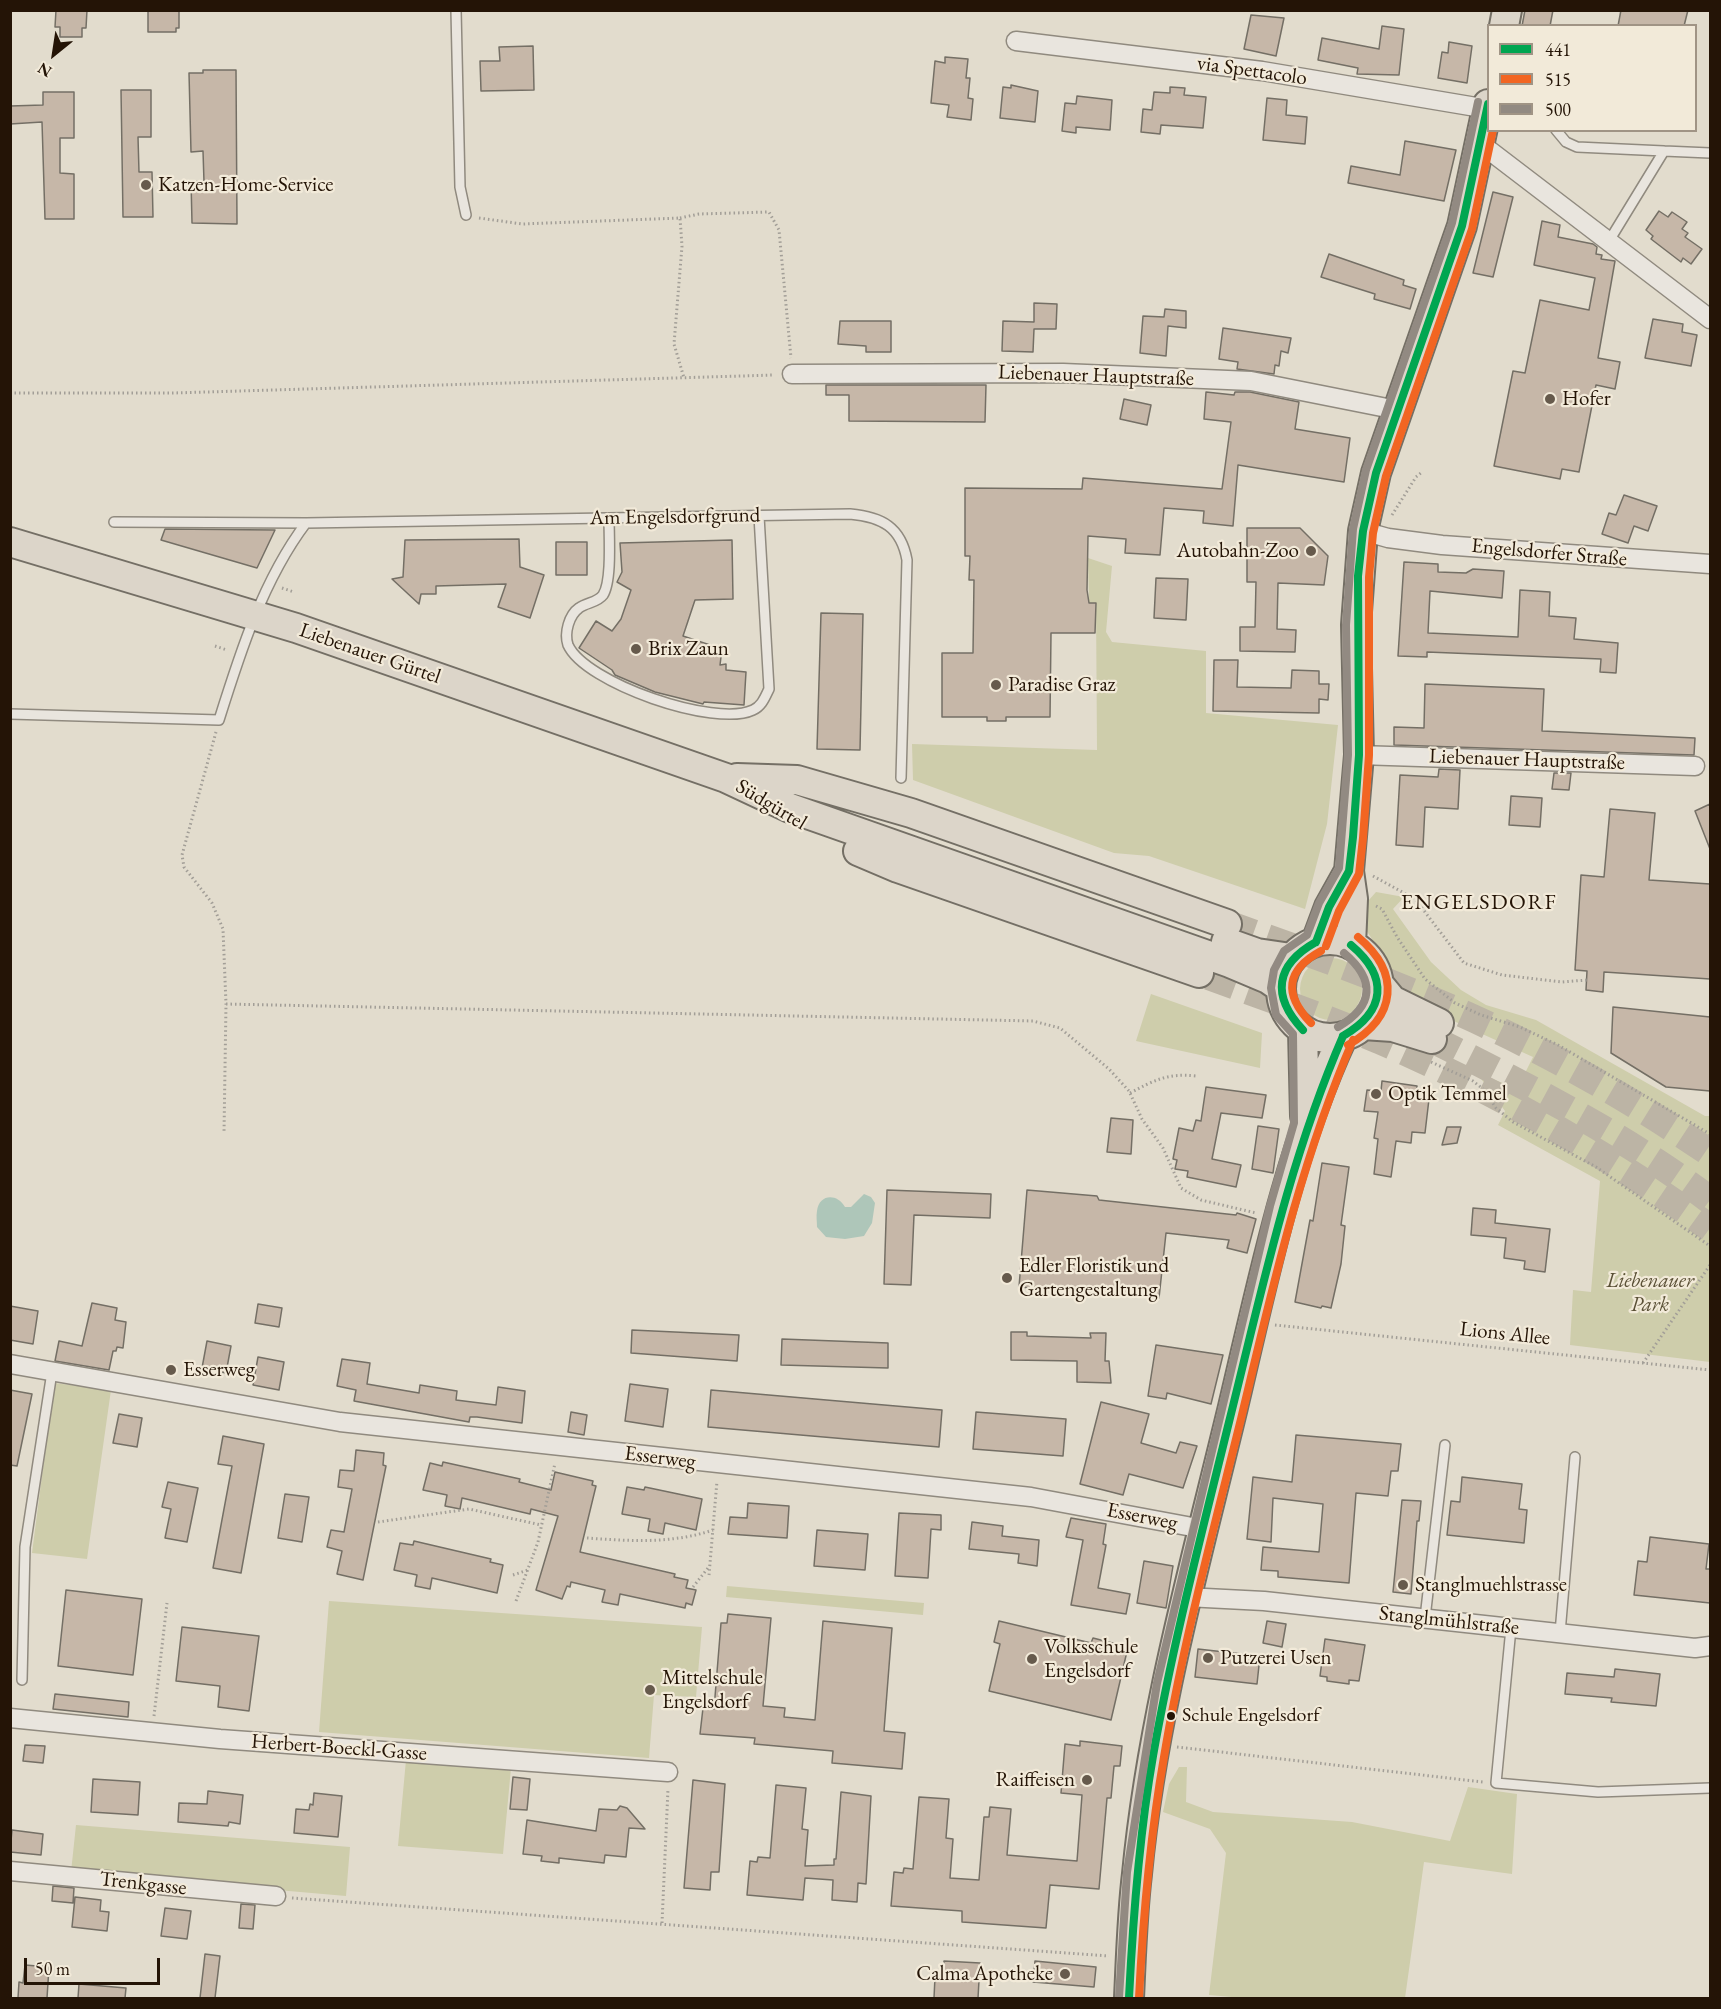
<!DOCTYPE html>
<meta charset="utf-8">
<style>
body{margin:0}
#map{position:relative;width:1721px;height:2009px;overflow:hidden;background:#e2dccd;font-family:"EB Garamond",serif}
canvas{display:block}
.frame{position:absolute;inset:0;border:12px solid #241406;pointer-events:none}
.legend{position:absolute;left:1487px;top:24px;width:210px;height:108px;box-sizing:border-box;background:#f2ead9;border:2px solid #a09485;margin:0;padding:8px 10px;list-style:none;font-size:18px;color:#241406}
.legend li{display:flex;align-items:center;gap:12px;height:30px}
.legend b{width:30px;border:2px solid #a09485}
.north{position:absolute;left:24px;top:24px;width:60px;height:60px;-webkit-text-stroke:4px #f2ead9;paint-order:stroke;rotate:210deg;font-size:16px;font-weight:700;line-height:24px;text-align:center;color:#241406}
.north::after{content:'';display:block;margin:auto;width:21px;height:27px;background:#241406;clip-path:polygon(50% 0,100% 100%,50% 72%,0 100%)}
.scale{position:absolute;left:24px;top:1958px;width:136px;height:27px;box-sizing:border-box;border:3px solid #241406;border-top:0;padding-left:8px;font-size:18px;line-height:21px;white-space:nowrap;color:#241406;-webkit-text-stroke:4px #f2ead9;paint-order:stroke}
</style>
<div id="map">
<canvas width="1721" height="2009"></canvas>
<div class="frame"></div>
<ul class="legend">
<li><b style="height:8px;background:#00a651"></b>441</li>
<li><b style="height:8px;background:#f26522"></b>515</li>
<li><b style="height:8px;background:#928a82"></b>500</li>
</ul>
<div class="north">N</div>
<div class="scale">50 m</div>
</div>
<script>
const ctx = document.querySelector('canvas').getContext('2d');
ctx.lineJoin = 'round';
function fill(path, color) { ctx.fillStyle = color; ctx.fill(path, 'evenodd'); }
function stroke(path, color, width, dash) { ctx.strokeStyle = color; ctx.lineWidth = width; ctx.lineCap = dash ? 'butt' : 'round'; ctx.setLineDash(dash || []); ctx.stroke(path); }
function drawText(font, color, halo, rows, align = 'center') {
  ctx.font = font + ' "EB Garamond",serif'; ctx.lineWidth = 4.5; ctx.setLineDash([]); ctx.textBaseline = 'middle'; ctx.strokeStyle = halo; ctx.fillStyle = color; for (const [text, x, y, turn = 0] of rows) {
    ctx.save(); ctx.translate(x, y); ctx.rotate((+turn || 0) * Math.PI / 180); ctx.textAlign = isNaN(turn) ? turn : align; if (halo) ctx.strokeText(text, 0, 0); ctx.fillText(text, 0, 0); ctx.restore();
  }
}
fill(new Path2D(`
 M1088 558 1112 566 1106 632 1112 642 1206 651V713L1338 725 1327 824 1305 909 1149 856 1114 853 913 780 912 744 1097 750 1096 603H1089Z
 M1376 892 1404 897 1393 909 1431 962 1461 990 1486 1005 1536 1020 1705 1116H1710V1362L1570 1345 1573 1290 1591 1292 1600 1181 1498 1125 1505 1111 1476 1072 1517 1089 1533 1057 1436 1013 1396 989 1386 960 1366 930 1361 909Z
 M1300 989a31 31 0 1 1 62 0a31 31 0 1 1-62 0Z
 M1151 994 1262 1033 1260 1068 1136 1041Z
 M54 1383 111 1390 87 1559 32 1553Z
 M727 1586 924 1603 923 1615 726 1597Z
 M329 1601 702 1627 696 1697 654 1695 649 1758 319 1732Z
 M406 1760 511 1768 503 1854 398 1846Z
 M1179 1767H1187L1186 1802 1213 1812 1352 1822 1450 1841 1468 1787 1517 1794 1512 1874 1424 1862 1405 1998H1243L1209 1995 1226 1853 1210 1829 1163 1812 1169 1784Z
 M76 1825 350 1847 346 1896 71 1872Z`), '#cecdab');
fill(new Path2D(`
 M864 1194 871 1197 875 1203 872 1223 864 1236 845 1239 826 1237 817 1227C817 1222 816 1216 817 1211 819 1194 837 1193 845 1207H851Z`), '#aec6b9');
const building = new Path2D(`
 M56 10H87L86 28H82V37H60V27H55Z
 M148 10H179V28H176V32H148Z
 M1525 10H1553L1550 26H1522Z
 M1621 10H1688L1684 26H1618Z
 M1251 15 1284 18 1276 56 1244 49Z
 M1382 26 1404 29 1399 75 1357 74 1358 68 1318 60 1322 38 1379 49Z
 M1449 42 1472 46 1467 83 1438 78 1442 52 1448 53Z
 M533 46 534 90 481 91 480 61H500L499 47Z
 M945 57 968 59 966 78H970L968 98 973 99 971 120 947 117 949 105 931 103 935 61 945 63Z
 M203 70H236L237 224 192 223 191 181 204 182 203 151 191 152 189 73H203Z
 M1011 85 1038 91 1035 122 1000 118 1003 87 1011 88Z
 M1170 87 1185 88 1184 95 1206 97 1203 128 1161 125 1160 134 1141 132 1143 109 1152 110 1154 92 1170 93Z
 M121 90H151V137H138L139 172H152L153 217H123Z
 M43 92H74V138H60V173L74 174V219H45L42 122 10 124V106L43 105Z
 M1077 96 1112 100 1110 130 1076 127V133L1062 131 1065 103 1076 104Z
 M1267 98 1287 100 1286 115 1307 117 1305 144 1263 140Z
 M1405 141 1456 150 1444 201 1348 183 1351 166 1400 175Z
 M1493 192 1513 197 1493 277 1473 273Z
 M1659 211 1668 217 1672 212 1687 222 1682 229 1688 233 1685 237 1702 249 1691 264 1683 258 1681 262 1651 239 1653 236 1646 230Z
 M1542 221 1560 225 1558 237 1593 244 1597 247 1596 254 1602 255 1601 259 1615 261 1598 358 1620 362 1615 389 1596 385 1579 472 1562 469 1560 479 1494 466 1513 371 1525 373 1540 300 1589 310 1595 278 1534 265Z
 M1329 254 1404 280 1403 285 1416 289 1410 309 1374 299 1375 294 1321 277Z
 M1034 303 1057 304 1056 329H1034L1033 352 1002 351 1003 321 1034 322Z
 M1165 309 1186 311V328L1168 326 1166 356 1140 353 1143 316 1164 317Z
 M1653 319 1683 324 1682 332 1697 335 1691 366 1645 358Z
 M840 321H891V352H866V346L838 344Z
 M1223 328 1291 338 1288 353 1281 351 1279 366 1275 365 1274 374 1237 369 1238 362 1219 359Z
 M826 385H986L985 422 849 421V395H826Z
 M1206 392 1234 395 1235 392H1250L1299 402 1295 429 1350 438 1344 482 1238 465 1233 526 1203 523 1204 511 1164 508 1160 555 1125 553 1126 539 1088 536 1087 590 1089 603H1096L1095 633H1051L1050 717H1006V721H987V717H942V653H973L974 580H969L970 556H965V488L1082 489 1083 478 1222 489 1231 422 1204 419Z
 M1124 399 1151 405 1147 425 1120 419Z
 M1624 495 1657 506 1648 531 1634 526 1628 543 1602 534 1609 513 1616 515Z
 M1247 528H1300L1328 556 1324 585 1278 583 1277 629 1296 630 1295 652 1240 651V627H1255L1256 582H1247Z
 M165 529 275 530 257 568 161 540Z
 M519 539 520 567 544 575 530 618 498 607 506 584 436 586V594H421L419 604 392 579 403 577 405 540Z
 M732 540 733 599 695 600 683 636 722 649 720 665 726 664V670L746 672 744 705 704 702 703 704 655 692 615 675 612 670 579 648 596 621 612 631 621 619 631 590 617 582 622 572 620 543Z
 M556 542H587V575H556Z
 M1404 562 1438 564V572L1466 573 1473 569 1504 571 1502 598 1430 591 1428 633 1518 637 1520 590 1550 592 1549 616 1576 618 1574 639 1618 643 1616 673 1600 672 1601 659 1427 652V657L1398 656Z
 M1156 578 1188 579 1186 620 1154 618Z
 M821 613 863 614 860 750 817 749Z
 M1214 660H1238L1237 687 1291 688 1292 670 1319 671V684H1329L1328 700 1319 699V713L1213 711Z
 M1425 684 1544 689 1542 731 1695 738 1694 755 1394 745V727L1424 728Z
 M1439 769 1460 770 1458 809 1425 807 1423 847 1396 845 1400 775 1438 777Z
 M1554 773H1571L1569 790 1552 789Z
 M1511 796 1542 798 1540 827 1509 825Z
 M1710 804V849L1695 811Z
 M1610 809 1655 813 1649 880 1710 884V979L1604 972 1603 992 1586 990 1587 971 1575 970 1581 875 1604 877Z
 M1613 1007 1710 1017V1091L1666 1087 1611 1053Z
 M1382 1081 1417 1086 1416 1097 1429 1099 1425 1133 1412 1132 1411 1143 1396 1141 1391 1177 1374 1174 1378 1139 1374 1138 1378 1112 1364 1111 1367 1090 1381 1091Z
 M1206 1087 1266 1095 1262 1118 1221 1113 1212 1159 1241 1165 1236 1187 1187 1177 1188 1171 1175 1169 1177 1160 1173 1159 1179 1128 1193 1131 1196 1120 1201 1121Z
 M1111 1118 1133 1120 1131 1154 1107 1152Z
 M1258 1126 1279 1129 1273 1173 1252 1169Z
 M1447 1127H1461L1457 1143 1442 1145Z
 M1322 1163 1349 1167 1341 1225 1345 1226 1341 1264 1331 1308 1322 1306 1321 1308 1295 1302 1310 1220 1313 1221Z
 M887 1190 991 1194 990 1218 914 1215 911 1285 884 1284Z
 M1027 1190 1097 1196 1099 1200 1236 1215 1237 1213 1256 1219 1247 1253 1227 1248 1229 1240 1166 1233 1159 1298 1019 1287Z
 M1473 1208 1496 1210 1495 1223 1550 1229 1545 1272 1524 1269 1525 1261 1504 1258 1506 1238 1471 1235Z
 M92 1303 117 1308 115 1320 126 1322 123 1348 117 1347 116 1351H113L109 1370 55 1361 59 1341 82 1346Z
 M258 1304 282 1308 279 1327 255 1323Z
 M10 1306 38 1311 33 1344 10 1340Z
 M632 1330 739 1335 737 1361 631 1353Z
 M1011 1332H1027V1336L1091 1338 1090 1333H1106L1105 1361H1109L1111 1383 1077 1382V1361L1011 1360Z
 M782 1339 888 1343V1368L781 1365Z
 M207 1341 231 1346 226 1373 202 1368Z
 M1156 1345 1223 1355 1211 1404 1167 1393 1166 1399 1148 1396Z
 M258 1357 284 1362 279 1390 253 1385Z
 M342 1359 370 1363 367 1384 419 1393 420 1385 457 1391 456 1400 496 1405 498 1387 525 1391 522 1423 477 1417H470L469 1422 354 1401 356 1390 337 1386Z
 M630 1384 668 1389 663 1427 625 1421Z
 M10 1390 32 1394 17 1466 10 1465Z
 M711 1390 942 1410 939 1447 708 1427Z
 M1101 1402 1149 1414 1141 1443 1176 1453 1180 1442 1197 1446 1183 1488 1129 1474 1123 1495 1080 1484Z
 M571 1412 587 1415 584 1435 568 1432Z
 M976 1412 1066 1419 1063 1456 973 1449Z
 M119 1414 142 1418 137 1447 113 1443Z
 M1296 1435 1401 1444 1398 1471H1391L1388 1496 1356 1493 1349 1583 1278 1577V1571L1261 1570 1263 1547 1319 1552 1323 1504 1273 1498 1271 1542 1247 1539 1253 1477 1292 1482Z
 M223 1436 264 1444 241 1573 213 1568 232 1466 218 1464Z
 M356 1450 384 1453 383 1465 386 1466 363 1580 337 1574 342 1551 327 1547 331 1530 344 1532 352 1489 338 1487 340 1470 354 1471Z
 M443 1462 520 1479 519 1482 551 1490 555 1472 593 1481 592 1485 596 1486 580 1552 675 1574 674 1577 688 1580 686 1588 696 1590 692 1605 686 1603 685 1608 620 1594 618 1605 602 1602 605 1590 571 1582 570 1587 567 1586 562 1599 536 1590 558 1516 531 1509 530 1514 462 1498 460 1509 445 1506 447 1495 423 1490 430 1463 442 1466Z
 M1462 1477 1522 1484 1519 1509 1527 1510 1524 1543 1447 1535 1451 1501 1460 1502Z
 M168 1482 198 1488 187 1542 165 1538 171 1509 162 1507Z
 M627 1487 644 1490 645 1487 702 1499 696 1530 665 1523 663 1534 648 1531 650 1519 622 1514Z
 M285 1494 309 1497 302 1542 278 1538Z
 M1402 1500 1421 1501 1419 1521H1417L1411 1594 1393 1592Z
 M748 1503 789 1506 787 1538 728 1534 730 1517 747 1518Z
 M899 1513 941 1515V1530L931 1529 928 1578 895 1576Z
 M1071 1518 1106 1524 1103 1544 1106 1545 1098 1588 1130 1594 1126 1614 1071 1605 1083 1540 1066 1537Z
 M972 1522 1003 1526 1002 1536 1039 1540 1037 1566 1018 1563 1019 1554 969 1549Z
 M817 1530 868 1534 865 1570 814 1566Z
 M1650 1537 1709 1544 1706 1569H1710V1603L1634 1595 1638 1561 1647 1562Z
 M414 1541 491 1559 490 1562 503 1565 497 1593 432 1578 430 1589 415 1586 417 1575 394 1570 400 1543 413 1545Z
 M1144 1561 1173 1566 1166 1608 1137 1603Z
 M66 1590 142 1599 133 1675 58 1666Z
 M728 1614 771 1618 763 1706 785 1708 784 1717 815 1720 823 1621 892 1628 884 1731 905 1733 902 1769 832 1763 833 1751 754 1744 755 1738 700 1734 703 1708 714 1709 721 1623H727Z
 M999 1621 1091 1643 1093 1638 1128 1647 1111 1720 989 1691 1000 1644 994 1642Z
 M1267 1621 1286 1624 1282 1647 1263 1643Z
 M182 1627 259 1636 249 1711 218 1707 220 1686 176 1681Z
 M1325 1639 1365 1645 1359 1681 1349 1680V1684L1327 1681V1677L1320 1676Z
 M1198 1649 1260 1656 1257 1684 1195 1677Z
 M1615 1669 1660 1674 1656 1706 1611 1702 1612 1698 1565 1694 1567 1673 1614 1677Z
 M55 1694 129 1702 128 1717 53 1709Z
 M1080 1741 1122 1746 1120 1766H1114L1111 1798H1107L1099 1889 1050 1885 1046 1928 962 1922V1911L891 1906 894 1872 903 1873 904 1868 913 1869 919 1797 949 1799 946 1838 953 1839 950 1878 979 1880 984 1817H989L990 1807 1011 1809 1007 1855 1077 1861 1082 1795 1061 1793 1065 1744 1080 1746Z
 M25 1745 45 1746 43 1763 23 1761Z
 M513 1777 530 1779 527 1810 510 1809Z
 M93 1779 140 1782 138 1815 91 1812Z
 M693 1780 725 1784 719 1872H711L710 1890 684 1888Z
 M776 1785 806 1788 802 1829 808 1830 805 1866 834 1865V1859H836L841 1792 871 1796 866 1884 858 1883 857 1902 832 1900 833 1880 805 1878 803 1900 747 1895 750 1861 757 1862 758 1857 770 1858Z
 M208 1791 243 1795 240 1824 229 1822 228 1826 178 1822 179 1803 207 1804Z
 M314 1793 342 1796 338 1837 294 1833 296 1809 309 1810 310 1804 313 1805Z
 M620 1806 627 1808 645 1829 629 1828 626 1857 605 1855 604 1863 559 1858V1863L541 1861 542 1856 523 1854 527 1820 596 1831 599 1809 617 1810Z
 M12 1830 43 1834 41 1855 10 1852Z
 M53 1886 74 1888 73 1903 52 1901Z
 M75 1897 101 1900 100 1911 109 1912 107 1931 72 1927Z
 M241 1904 255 1905 253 1929 239 1928Z
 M165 1908 191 1911 187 1939 161 1936Z
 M205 1954 220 1956 215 1998H200Z
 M944 1961 980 1963 978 1998H934L935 1977H943Z
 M1035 1961 1096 1967 1094 1987 1033 1982Z
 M25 1965 49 1967 47 1998H18L19 1982 23 1983Z
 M79 1984 126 1988 125 1998H78Z`);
fill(building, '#c6b7a8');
stroke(building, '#746f65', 1.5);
stroke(new Path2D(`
 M1227 924C1320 957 1414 989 1502 1032 1574 1067 1644 1108 1710 1153
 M1209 976C1265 997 1323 1017 1379 1040 1496 1091 1607 1153 1710 1228
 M1432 1039C1528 1087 1624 1135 1710 1200`), '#bcb4a5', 28, [28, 14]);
const lane = new Path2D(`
 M456 10 460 187 466 215
 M1556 130 1566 142 1577 147 1664 151
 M1609 241 1664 151 1710 153
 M609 518C609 537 612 581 603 595 597 603 587 602 579 608 569 615 564 633 568 645 585 683 715 728 753 710 762 706 765 697 769 689L759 516
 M114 522 306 523 850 514C882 517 901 527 907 560L901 778
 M10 714 219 720C240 653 263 580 306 523
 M1425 1618 1445 1445
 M1511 1628 1496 1783 1598 1792 1710 1788
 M1560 1633 1575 1457
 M22 1680 25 1547 52 1372`);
const street = new Path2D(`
 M1016 41 1262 71 1488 109
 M1481 144 1710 319
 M792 374 1063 373 1251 381 1397 410
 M1363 531 1388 538 1442 545 1710 564
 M1359 755 1695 766
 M10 1364 340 1422 1031 1497 1203 1529
 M1186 1597 1264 1601 1695 1648 1710 1646
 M10 1718 220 1739 668 1772
 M10 1871 276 1896`);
const primary = new Path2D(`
 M1504 26 1507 10
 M10 542 296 628 726 778 790 808 1230 963 1268 979 1281 988
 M737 778 797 780 911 813 1227 924
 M858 851 898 868 1199 973
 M1281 989a49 49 0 1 1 98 0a49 49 0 1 1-98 0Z
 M1226 942 1257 953 1291 958
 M1316 942 1329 907 1349 871
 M1351 945 1353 899 1349 871 1359 755 1356 625 1363 531 1376 473 1462 226 1488 104
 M1378 983 1392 1000 1439 1023
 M1363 1025 1393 1027 1432 1039
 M1303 1030 1305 1116
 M1129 1998C1131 1957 1132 1916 1137 1874 1152 1716 1196 1561 1233 1407 1263 1281 1288 1154 1343 1036`);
stroke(lane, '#908a7f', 12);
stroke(street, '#908a7f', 21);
stroke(primary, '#746f65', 32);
stroke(new Path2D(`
 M479 218 522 224 680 218 682 246 674 344 684 378
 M680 218 699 214 769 212 779 230 791 358
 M10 393H173L774 375
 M1392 515 1416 477 1422 472
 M282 588 294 592
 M215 646 227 650
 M216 732 182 855 184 867 212 903 223 929 226 1004 224 1133
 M1373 876 1415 899 1464 963 1502 975 1562 982 1587 980
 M1376 906 1382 909 1397 937 1425 979 1455 1003 1481 1015 1520 1027 1558 1045 1710 1134
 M226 1004 1033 1021 1060 1028 1109 1069 1129 1091 1142 1119 1163 1148 1181 1188 1201 1200 1256 1213
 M1431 1062 1473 1081 1483 1089 1496 1108 1513 1122 1596 1167 1710 1246
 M1130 1093C1155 1080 1167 1073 1196 1076
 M1275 1325 1710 1370
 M1643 1363 1710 1265
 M378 1522 469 1509 541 1525
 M587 1538C629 1541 672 1544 713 1530
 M513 1575 528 1570
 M709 1575 717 1481
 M693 1587 708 1568
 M516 1601 538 1542 555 1463
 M154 1716 167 1603
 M1177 1747 1483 1782
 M292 1898 1109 1956
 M662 1923 668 1789`), '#a29e97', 3, [1.5, 3]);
stroke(lane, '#e9e5de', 9);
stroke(street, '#e9e5de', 18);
stroke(primary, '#dcd5c9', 28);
stroke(new Path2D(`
 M1316 942 1329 907 1349 871 1353 837 1359 755 1358 576 1363 531 1376 473 1462 226 1488 104
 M1303 1030C1271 996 1275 965 1316 942
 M1343 1036C1386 1011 1389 977 1351 945
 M1129 1998C1133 1917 1139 1836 1153 1756 1173 1643 1202 1532 1229 1422 1262 1290 1289 1160 1343 1036`), '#00a651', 8);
stroke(new Path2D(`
 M1326 946 1339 911 1359 874 1363 838 1369 755V577L1373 533 1386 476 1472 229 1493 130
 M1311 1023C1283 994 1286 970 1321 951
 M1348 1045C1397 1017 1401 973 1358 937
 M1139 1998C1143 1918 1150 1837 1164 1757 1183 1643 1213 1532 1241 1419 1272 1290 1300 1163 1353 1040`), '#f26522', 8);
stroke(new Path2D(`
 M1338 1027C1374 1006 1376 980 1344 953
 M1119 1997 1127 1872 1157 1683 1270 1206 1294 1123 1293 1034 1276 1015 1271 988 1274 970 1284 951 1307 935 1319 903 1339 868 1348 755 1346 625 1353 529 1366 470 1452 223 1478 102`), '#928a82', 8);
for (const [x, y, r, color] of [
 [146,185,6,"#665a4c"],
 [1550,399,6,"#665a4c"],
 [1311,551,6,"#665a4c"],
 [636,649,6,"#665a4c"],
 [996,685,6,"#665a4c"],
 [1376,1094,6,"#665a4c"],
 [1007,1278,6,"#665a4c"],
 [171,1370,6,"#665a4c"],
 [1403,1585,6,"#665a4c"],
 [1208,1658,6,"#665a4c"],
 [1032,1659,6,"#665a4c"],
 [650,1690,6,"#665a4c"],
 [1171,1716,5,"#241406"],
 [1087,1780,6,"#665a4c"],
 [1065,1974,6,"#665a4c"]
]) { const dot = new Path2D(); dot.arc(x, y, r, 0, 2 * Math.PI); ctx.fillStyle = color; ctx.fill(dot); stroke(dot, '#f2ead9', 2); }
drawText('20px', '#241406', '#f2ead9', [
 ["Schule Engelsdorf",1182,1716]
], 'left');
drawText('21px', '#241406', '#f2ead9', [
 ["via Spettacolo",1252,71,8],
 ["Liebenauer Hauptstraße",1096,376,2],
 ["Am Engelsdorfgrund",675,517,-1],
 ["Engelsdorfer Straße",1549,553,5],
 ["Liebenauer Gürtel",370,654,19],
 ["Liebenauer Hauptstraße",1527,760,2],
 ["Südgürtel",771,805,31],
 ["Lions Allee",1505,1334,6],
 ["Esserweg",660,1458,7],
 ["Esserweg",1142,1517,11],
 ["Stanglmühlstraße",1449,1621,6],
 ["Herbert-Boeckl-Gasse",339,1748,4],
 ["Trenkgasse",143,1884,6]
]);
drawText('21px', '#241406', '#f2ead9', [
 ["Katzen-Home-Service",158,185],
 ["Hofer",1562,399],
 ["Autobahn-Zoo",1299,551,"right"],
 ["Brix Zaun",648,649],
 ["Paradise Graz",1008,685],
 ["Optik Temmel",1388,1094],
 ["Edler Floristik und",1019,1266],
 ["Gartengestaltung",1019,1290],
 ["Esserweg",183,1370],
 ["Stanglmuehlstrasse",1415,1585],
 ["Volksschule",1044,1647],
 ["Engelsdorf",1044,1671],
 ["Putzerei Usen",1220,1658],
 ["Mittelschule",662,1678],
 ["Engelsdorf",662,1702],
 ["Raiffeisen",1075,1780,"right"],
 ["Calma Apotheke",1053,1974,"right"]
], 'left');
drawText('italic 21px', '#5a5036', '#f2ead9', [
 ["Liebenauer",1650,1281],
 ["Park",1650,1305]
]);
ctx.letterSpacing = '1.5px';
drawText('22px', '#241406', '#f2ead9', [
 ["ENGELSDORF",1479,903]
]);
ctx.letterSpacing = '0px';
</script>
